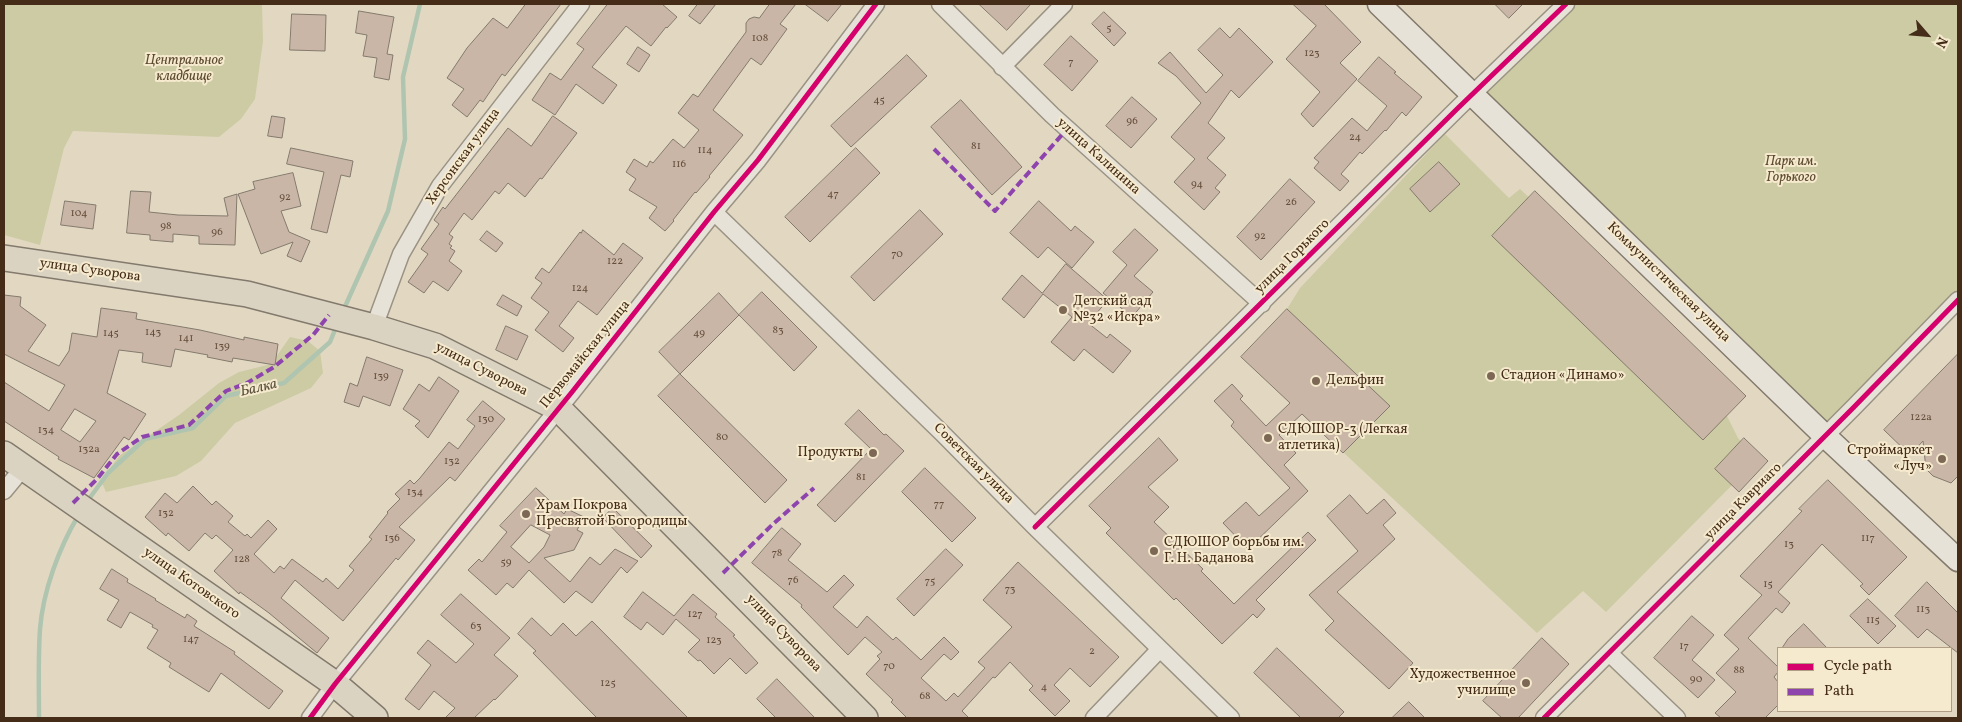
<!DOCTYPE html>
<meta charset="utf-8">
<style>
body{margin:0}
#map{position:relative;width:1962px;height:722px;overflow:hidden;background:#e2d8c2;font-family:Vollkorn,serif}
canvas{display:block}
.frame{position:absolute;inset:0;border:5px solid #452c18;pointer-events:none}
.legend{position:absolute;left:1777px;top:647px;width:175px;height:65px;box-sizing:border-box;background:#f5eace;border:1px solid #af9e85;margin:0;padding:6px 9px;list-style:none;font-size:15px;color:#452c18}
.legend li{display:flex;align-items:center;gap:10px;height:25px}
.legend b{width:25px;border:1px solid #af9e85}
.north{position:absolute;left:1902px;top:10px;width:50px;height:50px;-webkit-text-stroke:4px #f5eace;paint-order:stroke;rotate:117deg;font-size:14px;font-weight:700;line-height:20px;text-align:center;color:#452c18}
.north::after{content:'';display:block;margin:auto;width:18px;height:22px;background:#452c18;clip-path:polygon(50% 0,100% 100%,50% 72%,0 100%)}
</style>
<div id="map">
<canvas width="1962" height="722"></canvas>
<div class="frame"></div>
<ul class="legend">
<li><b style="height:6px;background:#d6006c"></b>Cycle path</li>
<li><b style="height:6px;background:#8e44ad"></b>Path</li>
</ul>
<div class="north">N</div>
</div>
<script>
const ctx = document.querySelector('canvas').getContext('2d');
ctx.lineJoin = 'round';
function fill(path, color) { ctx.fillStyle = color; ctx.fill(path, 'evenodd'); }
function stroke(path, color, width, dash) { ctx.strokeStyle = color; ctx.lineWidth = width; ctx.lineCap = dash ? 'butt' : 'round'; ctx.setLineDash(dash || []); ctx.stroke(path); }
function drawText(font, color, halo, rows, align = 'center') {
  ctx.font = font + ' Vollkorn,serif'; ctx.lineWidth = 4; ctx.setLineDash([]); ctx.textBaseline = 'middle'; ctx.strokeStyle = halo; ctx.fillStyle = color; for (const [text, x, y, turn = 0] of rows) {
    ctx.save(); ctx.translate(x, y); ctx.rotate((+turn || 0) * Math.PI / 180); ctx.textAlign = isNaN(turn) ? turn : align; if (halo) ctx.strokeText(text, 0, 0); ctx.fillText(text, 0, 0); ctx.restore();
  }
}
fill(new Path2D(`
 M4 4H262L263 41 255 99 241 119 219 137 73 131 64 148 40 245 4 235Z
 M1575 4H1958V300L1825 436 1474 95Z
 M1445 134 1509 198 1520 189 1740 396 1725 412 1738 438 1758 459 1606 612 1583 591 1537 633 1241 357 1287 309 1300 288Z
 M290 337 308 341 320 351 323 373 311 388 235 423 201 461 176 476 106 492 101 481 119 456 179 415 219 383 239 372 271 364Z`), '#cdcba4');
stroke(new Path2D(`
 M343 311 388 211 405 139 403 77 420 4
 M86 503 108 473 145 439 193 428 226 396 284 383 330 342 337 325
 M39 718C39 689 38 658 40 629 43 591 59 548 78 516`), '#b0c5b0', 4.5);
const building = new Path2D(`
 M526 4H561L505 76 502 74 483 102 480 100 467 117 452 105 464 89 447 78 467 48 493 18 507 28Z
 M608 4H662L677 17 667 28 666 27 651 46 626 26 592 67 617 85 603 104 576 84 555 115 532 100 550 73 561 80 584 49 577 44Z
 M698 4H716L700 24 689 16Z
 M770 4H796L780 24 787 29 761 65 751 58 713 110 743 135 709 176 710 177 696 193 695 192 673 220 674 221 665 231 649 218 657 207 629 190 636 179 626 172 634 159 647 167 650 161 653 163 673 139 684 148 699 130 678 113 693 94 698 97 746 32V23L749 19 754 17 759 18Z
 M805 4H842L828 21Z
 M979 4H1031L1007 30Z
 M1293 4H1324L1361 42 1340 63 1357 79 1313 127 1301 114 1320 92 1286 59 1316 26Z
 M1495 4H1523L1509 18Z
 M359 11 394 17 387 54 393 55 389 80 374 77 377 58 363 56 367 35 356 33Z
 M1104 12 1126 33 1114 46 1092 24Z
 M292 14 326 15 325 51 290 50Z
 M1220 28 1230 38 1239 28 1273 62 1239 98 1231 90 1208 123 1225 138 1207 158 1226 175 1215 188 1220 192 1204 210 1174 182 1195 159 1171 137 1201 103 1176 76 1158 63 1170 52 1206 93 1223 75 1198 50Z
 M1071 36 1098 61 1072 91 1044 65Z
 M638 47 650 55 639 72 627 64Z
 M907 55 927 76 851 147 831 126Z
 M1379 57 1396 72 1394 73 1422 97 1406 116 1402 112 1386 131 1385 130 1362 154 1360 152 1341 174 1349 181 1340 191 1314 168 1319 162 1314 158 1352 118 1367 131 1387 106 1358 81Z
 M1132 97 1157 119 1131 148 1106 126Z
 M961 100 1022 167 992 195 931 127Z
 M272 116 285 118 282 138 268 136Z
 M553 116 577 133 542 179 540 178 525 197 508 183 499 194 495 191 472 220 464 213 449 234 453 237 449 244 452 246 450 248 455 251 449 261 462 271 448 291 433 281 424 293 408 282 428 254 421 249 439 224 434 220 443 207 445 209 508 128 531 146Z
 M291 148 353 161 350 177 341 175 327 233 311 229 324 172 287 164Z
 M856 148 880 173 810 242 785 217Z
 M1439 162 1460 184 1430 212 1410 189Z
 M293 173 301 206 281 211 289 232 310 241 301 262 287 256 293 242 261 254 238 194 255 189 253 182Z
 M1290 179 1315 202 1261 260 1237 237Z
 M131 191 151 192 149 212 178 215 228 216 224 198 237 194 235 245 199 244V236L173 234V242L150 240V235L127 233Z
 M1535 191 1746 396 1703 440 1492 236Z
 M65 201 96 205 93 229 61 225Z
 M1039 201 1071 231 1075 226 1094 242 1072 268 1048 247 1038 258 1010 233Z
 M920 210 943 234 874 301 851 277Z
 M1135 229 1158 250 1134 276 1153 292 1132 317 1103 293 1127 265 1113 252Z
 M583 230 614 255 623 243 643 258 597 315 578 301 559 326 574 338 563 352 535 330 549 312 531 298 542 283 535 278 542 268 549 273 580 232 581 233Z
 M487 231 503 243 496 252 480 240Z
 M1066 264 1108 300 1088 323 1107 338 1110 334 1131 351 1113 373 1084 349 1074 361 1051 342 1072 317 1043 294 1024 318 1002 299 1022 275 1042 293Z
 M762 292 817 347 794 371 739 315Z
 M719 293 739 315 680 374 659 352Z
 M4 295 21 297 20 306 46 325 28 351 59 366 69 351 72 333 97 337 101 308 137 313 136 319 200 330 244 340V337L278 344 275 365 233 358 232 362 207 357 208 355 175 349 171 367 142 362 143 353 119 350 107 393 146 414 129 440 124 437 94 478 58 459 59 457 4 421V382L49 411 65 385 4 354ZM75 409 96 421 80 442 61 430Z
 M503 295 522 306 517 316 497 305Z
 M1287 309 1390 406 1343 453 1302 414 1279 435 1296 453 1284 465 1308 491 1248 549 1223 523 1246 502 1259 516 1290 488 1231 426 1234 422 1214 401 1232 384 1243 396 1240 399 1266 426 1290 403 1241 357Z
 M506 326 528 336 517 360 496 350Z
 M1958 354V476L1951 483 1933 476 1926 469 1923 441 1910 455 1884 430Z
 M367 357 403 370 390 406 363 396 359 407 344 402 350 383 357 386Z
 M680 374 787 480 765 503 658 396Z
 M439 377 459 391 428 438 415 426 420 421 403 409 419 384 429 391Z
 M483 401 505 419 455 481 450 477 399 527 415 540 398 560 396 558 343 621 295 580 281 598 329 638 317 653 269 613 240 592 239 594 214 571 233 550 216 535 212 539 205 533 189 551 168 533 166 536 145 517 165 493 177 503 193 486 212 505 216 501 233 516 228 522 245 536 247 534 251 538 268 520 277 529 254 554 274 573 280 566 284 569 292 559 323 582 326 578 338 589 354 570 349 566 372 539 369 537 388 513 387 512 400 499 395 494 410 480 414 484 420 478 449 442 458 449 475 426 467 420Z
 M859 410 884 435 886 434 904 451 835 522 817 505 871 449 845 424Z
 M1159 438 1178 460 1148 487 1169 507 1154 522 1203 569 1201 571 1234 604 1308 532 1316 540 1256 600 1265 609 1257 618 1253 614 1222 644 1176 598 1174 600 1106 533 1111 528 1089 506Z
 M1744 438 1768 461 1739 492 1715 469Z
 M925 468 976 518 952 542 902 492Z
 M1828 480 1907 557 1869 595 1860 586 1863 584 1822 544 1778 592 1790 603 1782 613 1776 608 1748 638 1778 667V672L1774 677 1778 682V705L1765 718H1721L1715 713 1736 692 1716 673 1739 649 1724 635 1762 595 1740 576 1802 511 1799 509Z
 M536 488 564 514 567 509 584 517 577 530 583 533 574 550 544 558 570 582 590 557 600 565 615 549 638 561 627 573 621 567 592 603 576 591 564 603 529 570 513 588 507 583 496 595 468 570 479 559 482 562 507 532 500 526ZM531 525 550 535 544 547 529 563 511 547Z
 M1350 495 1367 514 1384 499 1396 513 1383 525 1395 539 1337 592 1413 663 1389 689 1325 630 1334 621 1309 595 1358 551 1327 516Z
 M613 508 652 546 641 558 603 518Z
 M782 528 801 544 788 560 827 592 844 575 854 585 833 607 857 628 867 616 893 640 896 637 921 660 944 637 959 652 951 660 944 654 921 678 946 701 954 693 958 697 985 668 978 662 1012 627 983 600 1018 562 1119 657 1090 687 1070 668 1054 685 1070 701 1055 716 1029 690 1033 686 1010 662 995 678 993 677 962 711 969 718H907L891 702 893 700 866 674 880 659 877 656 882 652 865 637 848 655 801 607 802 605 752 563Z
 M946 549 963 565 914 616 897 599Z
 M112 569 128 579 127 582 156 599 155 600 185 618 187 614 197 621 194 626 235 652 234 654 283 691 269 709 221 673 209 692 169 667 171 663 147 648 158 630 152 627 153 625 130 612 121 628 107 620 119 600 100 589Z
 M1927 582 1958 613V653L1927 629 1918 638 1895 616Z
 M643 592 674 616 693 594 717 614 715 617 735 635 733 636 758 663 746 674 730 658 714 674 700 660 698 661 688 652 700 640 676 619 663 635 647 622 641 630 624 617Z
 M461 594 510 638 494 655 518 676 495 700 494 699 474 718H445L455 708 434 691 419 710 405 699 431 665 417 653 428 640 456 663 474 644 441 615Z
 M1868 599 1896 626 1878 644 1850 616Z
 M1692 616 1714 635 1692 660 1715 680 1698 698 1654 658Z
 M532 618 551 636 563 623 576 636 592 621 688 718H597L533 653 536 651 518 634Z
 M1804 624 1827 648H1782L1788 639Z
 M1542 638 1569 664 1518 718H1502L1483 701Z
 M1277 648 1344 712 1338 718H1301L1254 673Z
 M777 679 815 718H776L757 699Z
 M1409 702 1425 718H1392Z`);
fill(building, '#c9b6a6');
stroke(building, '#837a6d', 1);
const street = new Path2D(`
 M940 4 1052 115 1262 304
 M1002 67 1064 4
 M714 212 942 433 1035 527 1231 718
 M374 327 401 254 440 186 581 4
 M4 491 23 468
 M1035 527 1458 108 1566 4
 M1609 653 1677 718
 M310 718 335 684 572 392 714 212 758 160 876 4
 M1094 718 1160 649
 M1544 718 1854 407 1958 300`);
const secondary = new Path2D(`
 M1379 4 1825 436 1958 560`);
const primary = new Path2D(`
 M4 258 247 294 374 327 435 346 558 408 865 718
 M4 454 335 684 375 718`);
stroke(street, '#9a9283', 19);
stroke(secondary, '#837a6d', 25);
stroke(primary, '#837a6d', 28);
stroke(street, '#e7e2d7', 16);
stroke(secondary, '#e7e2d7', 22);
stroke(primary, '#dbd3c2', 25);
stroke(new Path2D(`
 M934 149 995 211 1067 129
 M73 503 97 479 117 454 142 437 189 425 226 391 247 383 274 367 313 335 329 315
 M723 573 773 524 814 488`), '#8e44ad', 4, [8, 4]);
stroke(new Path2D(`
 M1035 527 1458 108 1566 4
 M310 718 335 684 572 392 714 212 758 160 876 4
 M1544 718 1854 407 1958 300`), '#d6006c', 5);
for (const [x, y, r, color] of [
 [1063,310,5,"#7c6854"],
 [1491,376,5,"#7c6854"],
 [1316,381,5,"#7c6854"],
 [1268,438,5,"#7c6854"],
 [873,453,5,"#7c6854"],
 [1942,459,5,"#7c6854"],
 [526,514,5,"#7c6854"],
 [1154,551,5,"#7c6854"],
 [1526,683,5,"#7c6854"]
]) { const dot = new Path2D(); dot.arc(x, y, r, 0, 2 * Math.PI); ctx.fillStyle = color; ctx.fill(dot); stroke(dot, '#f5eace', 2); }
drawText('11px', '#664e3c', null, [
 ["5",1109,29],
 ["108",760,39],
 ["123",1312,54],
 ["7",1071,63],
 ["45",879,101],
 ["96",1132,122],
 ["24",1355,138],
 ["81",976,147],
 ["114",705,151],
 ["116",679,165],
 ["94",1197,185],
 ["47",833,195],
 ["92",285,198],
 ["26",1291,203],
 ["104",79,214],
 ["98",166,227],
 ["96",217,233],
 ["92",1260,237],
 ["70",897,255],
 ["122",615,262],
 ["124",580,289],
 ["83",778,331],
 ["143",153,333],
 ["145",111,334],
 ["49",699,334],
 ["141",186,339],
 ["139",222,347],
 ["139",381,377],
 ["122а",1921,418],
 ["130",486,420],
 ["134",46,431],
 ["80",722,438],
 ["132а",89,450],
 ["132",452,462],
 ["81",861,478],
 ["134",415,493],
 ["77",939,505],
 ["132",166,514],
 ["136",392,539],
 ["117",1868,539],
 ["13",1789,545],
 ["78",777,554],
 ["128",242,560],
 ["59",506,563],
 ["76",793,581],
 ["75",930,582],
 ["15",1768,585],
 ["73",1010,590],
 ["113",1923,610],
 ["127",695,615],
 ["115",1873,621],
 ["63",476,627],
 ["147",191,640],
 ["123",714,641],
 ["17",1684,647],
 ["2",1092,652],
 ["70",889,667],
 ["88",1739,671],
 ["90",1696,680],
 ["125",608,684],
 ["4",1044,688],
 ["68",925,697]
]);
drawText('italic 14px', '#5d4a2f', '#f5eace', [
 ["Центральное",184,61],
 ["кладбище",184,77],
 ["Парк им.",1791,162],
 ["Горького",1791,178]
]);
drawText('14px', '#452c18', '#f5eace', [
 ["Херсонская улица",464,157,-54],
 ["улица Калинина",1098,157,42],
 ["улица Горького",1293,257,-45],
 ["улица Суворова",90,271,8],
 ["Коммунистическая улица",1668,283,44],
 ["Первомайская улица",586,355,-51],
 ["улица Суворова",481,370,27],
 ["Советская улица",973,464,45],
 ["улица Кавриаго",1744,502,-45],
 ["улица Котовского",191,584,35],
 ["улица Суворова",783,634,46]
]);
drawText('14px', '#452c18', '#f5eace', [
 ["Детский сад",1073,302],
 ["№32 «Искра»",1073,318],
 ["Стадион «Динамо»",1501,376],
 ["Дельфин",1326,381],
 ["СДЮШОР-3 (Легкая",1278,430],
 ["атлетика)",1278,446],
 ["Строймаркет",1932,451,"right"],
 ["«Луч»",1932,467,"right"],
 ["Продукты",863,453,"right"],
 ["Храм Покрова",536,506],
 ["Пресвятой Богородицы",536,522],
 ["СДЮШОР борьбы им.",1164,543],
 ["Г. Н. Баданова",1164,559],
 ["Художественное",1516,675,"right"],
 ["училище",1516,691,"right"]
], 'left');
drawText('italic 15px', '#5a503c', '#f5eace', [
 ["Балка",259,389,-13]
]);
</script>
